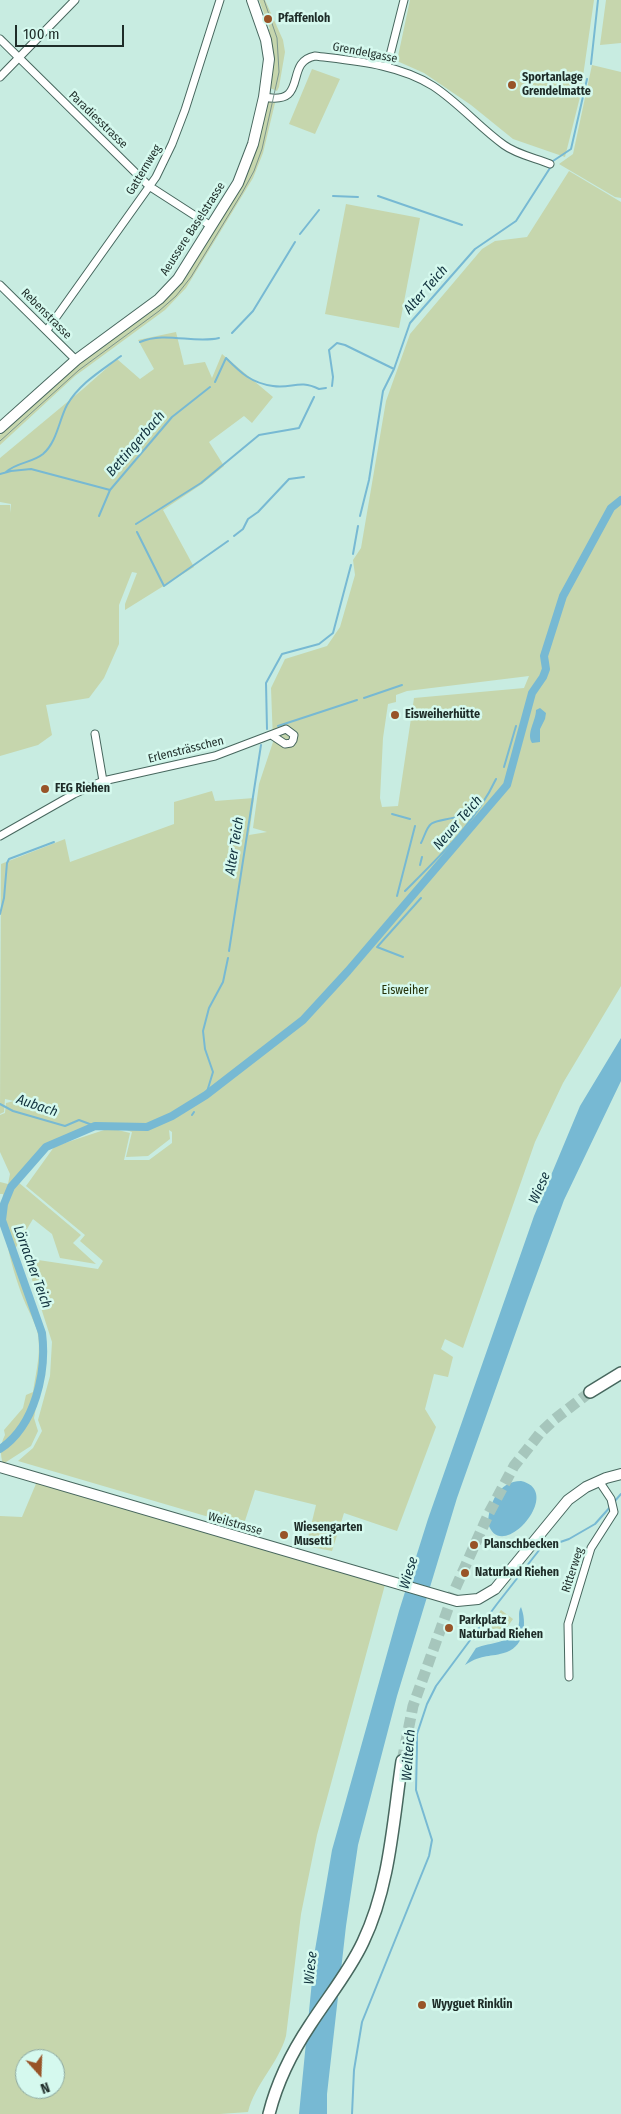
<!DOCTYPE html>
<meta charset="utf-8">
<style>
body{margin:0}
#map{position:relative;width:621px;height:2114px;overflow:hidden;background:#c8ece1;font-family:"Fira Sans Condensed",sans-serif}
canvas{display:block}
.north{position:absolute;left:15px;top:2049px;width:50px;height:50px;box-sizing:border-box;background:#d5f9ee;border:1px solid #8ca79f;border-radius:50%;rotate:160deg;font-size:14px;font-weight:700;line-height:20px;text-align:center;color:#1e2c28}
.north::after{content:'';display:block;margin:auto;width:18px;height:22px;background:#985428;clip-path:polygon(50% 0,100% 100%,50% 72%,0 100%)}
.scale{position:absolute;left:15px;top:25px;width:109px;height:22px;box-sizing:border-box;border:2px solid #1e2c28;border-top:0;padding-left:6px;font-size:15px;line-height:18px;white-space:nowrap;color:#1e2c28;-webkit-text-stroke:4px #d5f9ee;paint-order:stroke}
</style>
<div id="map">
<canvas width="621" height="2114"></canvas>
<div class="north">N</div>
<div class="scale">100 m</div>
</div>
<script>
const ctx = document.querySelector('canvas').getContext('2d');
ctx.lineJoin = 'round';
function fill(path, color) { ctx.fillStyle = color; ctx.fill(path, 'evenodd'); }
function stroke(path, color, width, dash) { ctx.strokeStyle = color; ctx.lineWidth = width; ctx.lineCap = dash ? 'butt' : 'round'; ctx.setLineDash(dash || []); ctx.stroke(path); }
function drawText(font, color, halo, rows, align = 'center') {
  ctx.font = font + ' "Fira Sans Condensed",sans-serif'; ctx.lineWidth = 5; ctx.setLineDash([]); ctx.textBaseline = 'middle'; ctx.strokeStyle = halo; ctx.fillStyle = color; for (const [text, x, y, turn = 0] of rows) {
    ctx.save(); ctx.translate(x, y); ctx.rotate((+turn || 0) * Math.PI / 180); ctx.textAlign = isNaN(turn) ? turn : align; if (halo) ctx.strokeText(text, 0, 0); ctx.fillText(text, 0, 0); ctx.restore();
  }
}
fill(new Path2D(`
 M259 0H265L283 40 285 52 279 87 277 91 270 88C273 67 274 51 268 30L270 29Z
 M410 0H594L580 97 565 157 513 139 471 105 424 73 397 61Z
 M606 0H621V43L600 45Z
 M592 65 621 72V198L615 197 559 164 573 154Z
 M312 69 340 79 315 134 289 124Z
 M268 101 275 103 263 153 253 178 186 288 165 310 75 376 0 445V435L80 362 153 308 246 174Z
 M569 171 621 202V986L563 1083 535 1142 463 1348 445 1339 441 1349 453 1357 448 1377 434 1374 425 1409 436 1427 397 1531 344 1513 332 1551 306 1546 316 1505 255 1490 243 1527 18 1461 33 1448 42 1431 38 1420 50 1376 52 1342 25 1258 98 1269 103 1261 80 1241 85 1235 26 1186 54 1147 62 1144 110 1128 130 1133 124 1160H149L172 1143V1132L169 1130 170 1139 148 1156 126 1157 132 1132 106 1123 45 1145 18 1182 81 1235 73 1243 96 1264 60 1258 52 1234 33 1219 15 1249 46 1341V1356L34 1418 38 1431 31 1446 3 1464C0 1455 0 1444 5 1435L4 1430 23 1408 26 1395 33 1392C36 1371 42 1351 37 1330 34 1322 30 1313 26 1305 13 1274 0 1227 3 1194H0V1182L8 1184 10 1174 0 1152V1115L5 1113 6 1103 14 1101 5 1099 4 1112 0 1114 1 864 65 839 70 862 174 824V802L212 791 215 801 254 798 249 835 267 832 253 828 259 784 273 742 271 688 285 659 327 646 340 627 355 575 353 560 361 548 386 401 410 334 482 249 495 241 527 237ZM529 676 524 688 414 698 398 806 382 807 380 798 383 738 388 704 396 702V695L407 691Z
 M346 204 420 218 399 328 325 314Z
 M176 332 184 365 205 362 212 378 222 354 273 397 252 423 244 416 209 442 224 466 202 484 163 510 194 567 125 610V604L137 573 132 572 119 605V644L104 678 89 698 46 705 52 735 38 745 0 756V505H10V513L11 504 0 502V458L83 389 117 359 140 379 154 369 138 340Z
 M38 1479 386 1581 317 1835 301 1914 286 2036C278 2064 255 2084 248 2112L220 2114H0V1516L22 1517ZM25 2059H55V2089H25Z
 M501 1610 513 1619 498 1640 485 1631Z`), '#c6d6ad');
fill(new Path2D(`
 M540 708 546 713 545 719 540 729V742L532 743C526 733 536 721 536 710Z
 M621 1038V1081L564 1200 528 1298 457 1498 397 1696 358 1845 346 1926 327 2094V2114H299L315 1950 332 1850 399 1611 428 1519 534 1216 580 1106Z
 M521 1481C566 1491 500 1566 488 1523 489 1503 499 1481 521 1481Z
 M521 1607C527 1622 525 1645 507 1652 489 1658 484 1653 465 1665L476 1648C491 1642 510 1644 518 1627 521 1620 517 1613 521 1607Z`), '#77b9d3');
stroke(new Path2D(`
 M591 64 598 0
 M553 161 571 149 587 79
 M333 196 358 197
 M378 196 462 225
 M300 234 319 210
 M232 333 253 311 295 242
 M140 342C165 331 194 344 219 338
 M215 382 226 358C241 373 251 383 273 386 292 389 299 379 319 389L326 388
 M332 386 333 377 329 350 337 343 345 345 394 369
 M6 472C17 462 32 463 43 454 57 442 59 420 67 405 80 383 101 371 121 356
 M0 474 11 471 31 469 110 490 172 417 210 387
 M99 516 110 490
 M360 516 369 480 383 391 394 369 410 323 475 249 516 221 550 168
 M136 524 201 483 259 435 299 428 314 397
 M137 532 164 586 228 541
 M234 536 243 529 248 519 258 512 289 479 304 477
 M353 554 358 526
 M364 698 402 685
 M529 698 532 695
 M278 726 357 700
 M267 729 266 683 282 654 319 644 333 633 351 565
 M504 767 516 726
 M392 814 410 819
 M421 843C424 838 426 828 431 824 435 820 466 816 475 814
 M420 865 422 857
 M405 891C438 858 476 822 496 779
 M397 896 415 826
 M0 914 4 898 7 863 9 859 54 842
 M378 946 421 898
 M377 947 403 957
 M229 951 261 745
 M206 1095 213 1072 205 1049 203 1031 209 1008 223 982 228 958
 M0 1104 13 1111 65 1126 79 1120 95 1126
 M192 1115 194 1112
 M614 1502 621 1494
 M352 2114 354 2070 362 2022 429 1856 432 1840 416 1790 417 1746V1734L427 1704 436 1686 497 1604 540 1549 569 1539 595 1524 611 1506`), '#77b9d3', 2);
stroke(new Path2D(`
 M0 1449C35 1426 47 1372 42 1333L2 1220 4 1204 11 1187 46 1147 95 1126 147 1127 172 1116 206 1095 303 1020 348 971 507 785 532 693 543 677 546 669 544 656 563 596 611 508 621 500`), '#77b9d3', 8);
stroke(new Path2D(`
 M402 1761 413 1706 455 1589 489 1513 514 1466 541 1432 555 1419 590 1392`), '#a6c6bc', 11, [11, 5.5]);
const street = new Path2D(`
 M0 39 149 186 211 226
 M387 67 404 0
 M0 77 75 0
 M264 97C310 106 283 62 315 56 355 61 398 64 433 86 459 103 479 127 504 145 516 154 535 158 550 164
 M0 285 76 360
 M47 330 156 177 172 144 185 110 220 0
 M95 734 103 781
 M0 836 74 794 103 781 215 756 286 729 294 735 293 740 291 743 285 744 273 736
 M569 1677 568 1624 591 1548 614 1512 611 1499 599 1481`);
const secondary = new Path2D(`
 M0 428 76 360 159 299 178 279 238 183 253 144 264 97 269 59 266 40 252 0
 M0 1467 457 1601 478 1599 495 1589 568 1500 586 1487 606 1478 621 1474`);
const primary = new Path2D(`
 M590 1392 621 1373
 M269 2114C277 2082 292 2052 310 2025 328 1997 349 1972 363 1942 390 1886 393 1821 402 1761`);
stroke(street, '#47675e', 9);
stroke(secondary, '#47675e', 12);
stroke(primary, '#47675e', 14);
stroke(street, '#fff', 7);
stroke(secondary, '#fff', 10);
stroke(primary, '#fff', 11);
stroke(new Path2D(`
 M0 441 79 370 159 311 176 296 191 277 242 193 254 171 262 149 279 72 277 38 264 0`), '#7b958e', 1);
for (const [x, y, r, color] of [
 [268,19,5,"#985428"],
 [512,85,5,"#985428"],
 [395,715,5,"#985428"],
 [45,789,5,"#985428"],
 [284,1535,5,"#985428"],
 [474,1545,5,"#985428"],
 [465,1573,5,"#985428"],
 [449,1628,5,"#985428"],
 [422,2005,5,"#985428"]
]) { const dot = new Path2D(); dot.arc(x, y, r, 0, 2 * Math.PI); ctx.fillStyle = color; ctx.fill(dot); stroke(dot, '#d5f9ee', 2); }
drawText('bold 12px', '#1e2c28', '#d5f9ee', [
 ["Pfaffenloh",278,19],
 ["Sportanlage",522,78],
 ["Grendelmatte",522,92],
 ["Eisweiherhütte",405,715],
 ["FEG Riehen",55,789],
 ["Wiesengarten",294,1528],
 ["Musetti",294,1542],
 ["Planschbecken",484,1545],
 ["Naturbad Riehen",475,1573],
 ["Parkplatz",459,1621],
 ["Naturbad Riehen",459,1635],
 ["Wyyguet Rinklin",432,2005]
], 'left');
drawText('12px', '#1e2c28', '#d5f9ee', [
 ["Grendelgasse",365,53,11],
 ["Paradiesstrasse",98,120,44],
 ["Gatternweg",144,170,-59],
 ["Aeussere Baselstrasse",193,229,-57],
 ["Rebenstrasse",46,314,45],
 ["Erlensträsschen",186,750,-14],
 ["Weilstrasse",235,1524,16],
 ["Ritterweg",573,1570,-72]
]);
drawText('12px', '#253209', '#d5f9ee', [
 ["Eisweiher",405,991]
]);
drawText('italic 14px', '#11313d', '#d5f9ee', [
 ["Alter Teich",426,290,-49],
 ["Bettingerbach",136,444,-49],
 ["Neuer Teich",458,823,-49],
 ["Alter Teich",235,846,-81],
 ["Aubach",37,1106,19],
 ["Wiese",540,1188,-66],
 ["Lörracher Teich",32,1267,70],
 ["Wiese",409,1573,-73],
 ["Weilteich",409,1755,-86],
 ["Wiese",311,1968,-84]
]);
</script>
